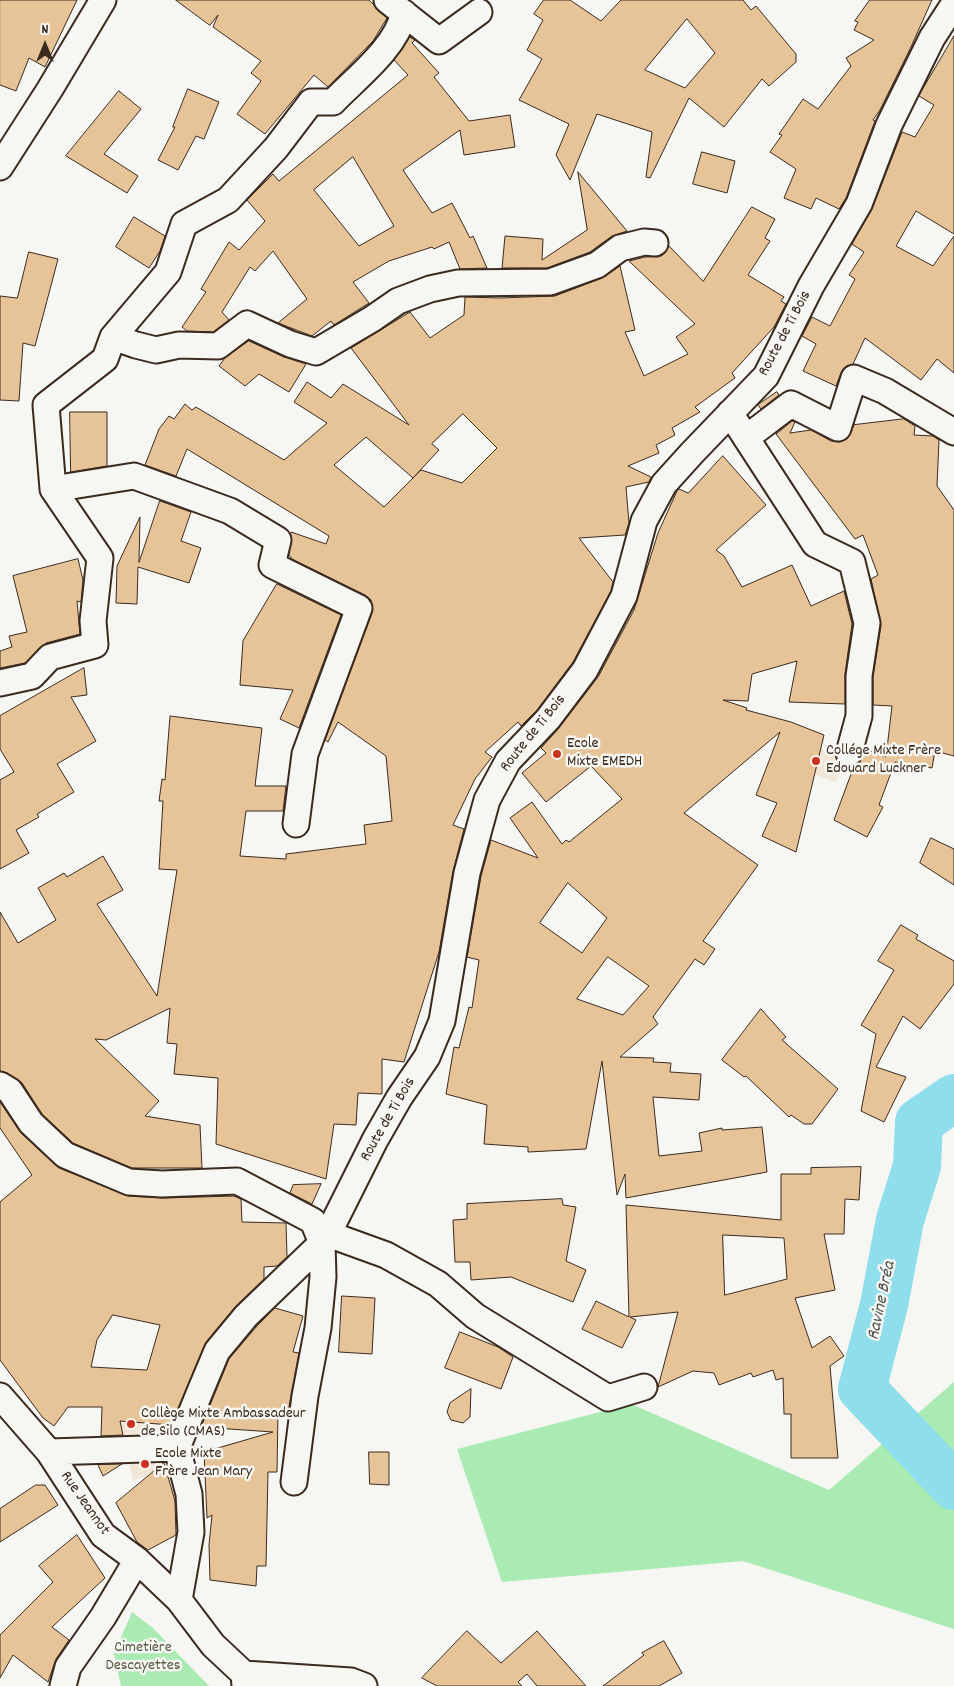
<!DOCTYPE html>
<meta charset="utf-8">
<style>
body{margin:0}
#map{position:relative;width:954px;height:1686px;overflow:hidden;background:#f6f6f2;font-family:Dekko,sans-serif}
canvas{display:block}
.north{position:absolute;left:20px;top:20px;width:50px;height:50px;-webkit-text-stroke:4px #f6f6f2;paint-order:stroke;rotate:0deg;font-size:14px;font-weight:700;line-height:20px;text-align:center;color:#3b2a1e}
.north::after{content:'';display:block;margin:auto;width:18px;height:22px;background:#3b2a1e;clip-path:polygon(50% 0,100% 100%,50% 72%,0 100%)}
</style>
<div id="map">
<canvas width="954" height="1686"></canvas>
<div class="north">N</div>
</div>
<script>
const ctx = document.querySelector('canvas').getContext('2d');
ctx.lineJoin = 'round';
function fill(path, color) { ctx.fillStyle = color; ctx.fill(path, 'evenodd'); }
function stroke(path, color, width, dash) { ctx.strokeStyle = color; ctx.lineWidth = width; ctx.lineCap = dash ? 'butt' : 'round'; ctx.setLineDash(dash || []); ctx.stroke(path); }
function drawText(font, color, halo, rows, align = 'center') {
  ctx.font = font + ' Dekko,sans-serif'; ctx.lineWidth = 5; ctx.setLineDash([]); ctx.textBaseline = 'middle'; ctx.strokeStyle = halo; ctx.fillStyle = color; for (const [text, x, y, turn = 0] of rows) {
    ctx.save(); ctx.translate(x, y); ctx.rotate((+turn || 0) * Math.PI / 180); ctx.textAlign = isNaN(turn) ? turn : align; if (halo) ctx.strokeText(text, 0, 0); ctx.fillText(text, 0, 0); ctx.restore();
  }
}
fill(new Path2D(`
 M796 740 845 757 836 782 787 765Z
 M120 1408 146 1409 139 1441 119 1439Z
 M159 1452 161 1473 133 1480 127 1456Z`), '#f2e7d7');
fill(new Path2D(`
 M954 1382V1629L743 1561 502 1582 457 1449 631 1404 829 1490Z
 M132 1612 153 1628 209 1686H121L114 1654Z`), '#aaeab3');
stroke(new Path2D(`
 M954 1098 919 1122 917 1166 900 1220 884 1305 862 1389 954 1486`), '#8fdeec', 48);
const building = new Path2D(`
 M0 0H77L45 67 29 58 16 91 0 85Z
 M176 0H369L387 18 373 41 328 87 314 75 265 134 237 114 261 81 251 73 261 61 213 27 218 15 210 25Z
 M544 0H570L601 21 621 0H743L751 10 756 6 796 54V62L769 86 762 79 724 127 689 98 650 178 646 177 652 132 597 114 570 180 556 155 569 124 519 100 542 59 527 50 543 20 534 14ZM687 19 715 53 685 88 645 70Z
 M870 0H932L910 49 880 110 873 120 875 121 846 198 839 209 816 198 811 209 784 198 796 169 770 152 782 135 779 134 803 99 818 109 851 66 846 58 874 40 854 30 858 22 855 21Z
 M954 36V234L916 211 896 246 933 266 954 236V373L937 359 921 380 865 338 853 364 845 367 841 373 836 386 803 371 816 344 802 336 812 317 830 326 855 279 849 275 864 252 852 244 872 209 902 132 915 137 934 105 919 96Z
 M410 37 415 40 412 43 439 73 434 77 469 121 510 115 515 147 464 155 460 130 403 170 432 213 452 203 470 238 473 236 487 268 460 269 449 242 434 249 432 247 389 261 353 282 369 303 334 325 331 321 312 336 278 323 307 299 273 251 255 271 250 267 222 312 229 320 213 332 187 331 182 327 206 292 201 289 229 242 239 250 265 221 247 200 273 174 279 181 408 75 394 60ZM353 157 394 226 359 246 314 190Z
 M188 89 219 102 204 139 196 136 178 170 158 160 175 127H173Z
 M119 91 141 109 104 154 138 176 127 193 66 156Z
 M702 152 735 161 727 193 693 184Z
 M578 172 627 231 612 236 590 252 547 268H502L505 236 543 239 542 260 587 230Z
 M752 207 775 219 765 238 770 241 748 275 784 297 781 301 786 304 774 327 732 373 735 378 695 407 700 412 672 428 675 435 656 445 659 453 628 466 651 477 649 482 626 487 629 523 625 535 579 538 613 582 611 591 573 662 537 710 521 726 518 722 485 752 492 757 475 779 453 825 464 829 453 871 439 952 404 1062 382 1059V1094L358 1093 356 1125 334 1124 326 1179 216 1144 218 1078 174 1074 177 1044 167 1043 170 1008 106 1040 95 1039 159 1101 145 1116 200 1125 202 1168H132L73 1143 42 1114 22 1083 7 1073 0 1071V912L18 943 56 920 38 888 64 873 67 877 103 856 123 890 97 904 157 996 177 870 159 869 163 801H159L162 779 165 780 170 716 262 728 255 786H286L283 811H246L240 856 286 859V854L366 844 364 825 392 821 386 756 338 722 328 742 325 740 372 613 371 600 365 595 292 559 289 555 291 532 326 544 329 536 187 449 176 476 145 465 159 429 169 416 174 419 185 404 192 410 196 407 284 460 327 423 294 402 307 382 331 398 343 384 409 425 351 348 410 312 430 338 464 315 465 297 500 298 555 296 602 278 620 266 635 330 625 332 644 376 688 354 676 337 695 324 629 261 645 257 661 256 669 246 703 281ZM463 414 497 448 462 483 421 470 384 507 334 465 366 437 413 478 439 450 432 444Z
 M134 217 165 236 160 251 149 268 116 247Z
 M29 252 58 259 35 346 23 343 19 401 0 400V296L17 298Z
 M249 341 284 357 306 364 289 392 259 374 245 386 219 366 225 358Z
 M777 392 779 395 761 409 758 405Z
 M70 412H107V466L71 472Z
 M904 419 915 426 914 435 933 436 939 440 937 486 954 510V756L935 751 932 768 895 762 879 805 883 807 867 837 834 820 854 766 859 763 865 749 886 757 892 706 873 705V677L881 625 871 579 878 575 863 535 855 539 776 434 792 421 795 422 790 433 811 430 831 441 840 442 847 439 854 425Z
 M723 456 766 505 716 550 724 556 742 587 792 565 811 606 844 591 852 624 845 674V704L789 702 797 661 752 674 748 701 723 700 747 708 746 710 791 722 824 735 796 852 762 836 777 803 756 795 780 732 684 813 758 865 703 941 715 949 704 965 695 959 653 1017 658 1024 620 1057 654 1058 653 1062 671 1063 670 1072 701 1074 699 1100 653 1097 659 1156 702 1151 699 1133 722 1128V1130L762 1127 767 1172 626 1198 625 1174 617 1195 602 1061 586 1149 528 1152V1147L484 1144 487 1105 446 1094 454 1047 459 1048 469 1007 472 1008 479 960 467 957 481 876 491 840 538 858 510 818 532 802 562 844 566 840 569 842 622 799 591 766 546 802 522 773 546 753 541 748 559 728 598 677 634 610 658 533 677 491 679 489 688 493ZM568 883 607 918 582 953 540 923ZM608 957 649 986 623 1015 577 999Z
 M160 501 191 512 181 541 201 548 189 583 138 567 137 604 116 603 117 566 140 517 139 562Z
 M78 559 83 580 81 602 77 601 80 634 46 643 25 663 0 668V651L12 647 9 636 27 632 13 576Z
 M277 584 341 615 299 728 280 719 293 690 240 685 243 641Z
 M84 668 87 695 71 697 96 741 57 764 74 792 37 814 39 817 16 830 29 853 0 869V780L14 772 0 749V716Z
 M931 838 954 849V885L920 863Z
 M901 925 918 935 916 939 954 961V984L920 1029 903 1016 876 1067 906 1077 884 1122 861 1111 876 1034 861 1025 894 970 878 961Z
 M761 1009 786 1037 782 1040 838 1089 812 1124H804L791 1115 789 1117 746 1076 744 1077 722 1060Z
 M0 1102 21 1133 59 1168 128 1196 163 1198 234 1196 241 1199 242 1222 286 1223 287 1257 277 1266 264 1267V1279L235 1307 206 1342 171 1425 120 1421 123 1435 101 1436 102 1407H68L54 1426 43 1418 0 1360V1202L32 1175 0 1128ZM113 1315 160 1325 147 1370 91 1367 97 1340Z
 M861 1167 859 1200 845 1199 844 1234H824L835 1290 795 1298 812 1348 830 1336 844 1356 830 1366 838 1458H791V1414H784L783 1378 776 1380 773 1370 753 1377 751 1373 719 1385 714 1373 693 1371 658 1387 678 1312 630 1317 636 1320 622 1348 582 1329 596 1301 629 1317 626 1205 781 1220V1174H811V1168ZM723 1235 784 1238 787 1279 725 1295Z
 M321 1184 312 1204 290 1193 293 1185Z
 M562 1199 563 1205 576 1207 566 1261 586 1270 573 1302 511 1277 471 1280 470 1262H455L453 1220 467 1219V1204Z
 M342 1296 375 1298 372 1354 339 1352Z
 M275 1308 303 1316 293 1352 299 1353 288 1412H278L277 1472H268L266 1566H257L256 1586 210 1580 209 1545 212 1515 207 1518 204 1452 273 1432 201 1427 229 1359 257 1326Z
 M460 1332 498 1347 513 1357 501 1389 445 1368Z
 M471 1389 470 1417 463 1423 451 1420 447 1412 450 1403Z
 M369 1452H389V1485L370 1484Z
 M164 1463 175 1501 176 1535 148 1550 137 1542 116 1503Z
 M122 1464 103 1476 98 1465Z
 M36 1485H45L58 1505 0 1542V1509Z
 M77 1535 105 1578 52 1627 69 1640 56 1659 48 1682 13 1655 0 1678V1635L53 1582 39 1566Z
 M467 1631 501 1663 537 1631 586 1686H537L527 1674 518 1682 522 1686H437L422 1678Z
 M664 1641 682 1673 659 1686H603L644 1655 642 1653Z`);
fill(building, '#e7c398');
stroke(building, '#3b2a1e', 1);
const minor = new Path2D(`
 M387 0 439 41 479 12
 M0 167 50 89 103 0
 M113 337 136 345 156 350 179 345 218 346 247 324 290 344 316 352 372 319 398 301 430 289 458 283 550 282 597 265 620 248 644 242 655 243
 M730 413 815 544 852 562 867 623 859 676V716L849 753
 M746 438 791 404 838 428 854 378 885 391 954 432
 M53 489 134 476 230 511 278 540 272 565 359 608 305 754 296 824
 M0 683 32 676 50 657 95 645 93 621 100 558 53 489 46 405 105 359 113 337 168 272 184 224 228 200 276 148 311 102H333C357 77 396 48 404 13
 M0 1085 10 1091 31 1123 65 1155 129 1182 162 1184 237 1181 313 1221 322 1243 323 1277 318 1328 305 1396 294 1482
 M328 1234 386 1255 438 1284 475 1316 608 1398 644 1387
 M0 1396 49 1452 103 1535 137 1560 179 1600 213 1645 244 1674 245 1686
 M49 1452 177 1448
 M179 1600 191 1532 189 1494 177 1448 199 1394 217 1351 246 1316 322 1243 328 1234 375 1140 399 1098 427 1057 442 1021 467 873 487 800 508 761 548 719 585 670 624 596 644 521 664 484 692 453 766 376 811 286 859 204 889 125 932 38 954 4
 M244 1674 351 1681 364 1686
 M63 1686 68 1667 103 1617 137 1560`);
stroke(minor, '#3b2a1e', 29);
stroke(minor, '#f6f6f2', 25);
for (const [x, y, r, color] of [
 [557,754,5,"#c8321e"],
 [816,761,5,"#c8321e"],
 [131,1424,5,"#c8321e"],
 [145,1464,5,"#c8321e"]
]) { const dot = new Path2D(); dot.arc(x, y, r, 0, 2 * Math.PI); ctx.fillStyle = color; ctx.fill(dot); stroke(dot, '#f6f6f2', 2); }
drawText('16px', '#3b2a1e', '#f6f6f2', [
 ["Route de Ti Bois",786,334,-62],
 ["Route de Ti Bois",534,734,-51],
 ["Route de Ti Bois",389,1120,-60],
 ["Rue Jeannot",84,1504,55]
]);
drawText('16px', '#3b2a1e', '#f6f6f2', [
 ["Ecole",567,745],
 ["Mixte EMEDH",567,763],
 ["Collége Mixte Frère",826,752],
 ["Edouard Luckner",826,770],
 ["Collège Mixte Ambassadeur",141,1415],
 ["de Silo (CMAS)",141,1433],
 ["Ecole Mixte",155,1455],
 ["Frère Jean Mary",155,1473]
], 'left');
drawText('16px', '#575a43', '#f6f6f2', [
 ["Cimetière",143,1649],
 ["Descayettes",143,1667]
]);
drawText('italic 18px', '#505752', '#f6f6f2', [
 ["Ravine Bréa",883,1301,-78]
]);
</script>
